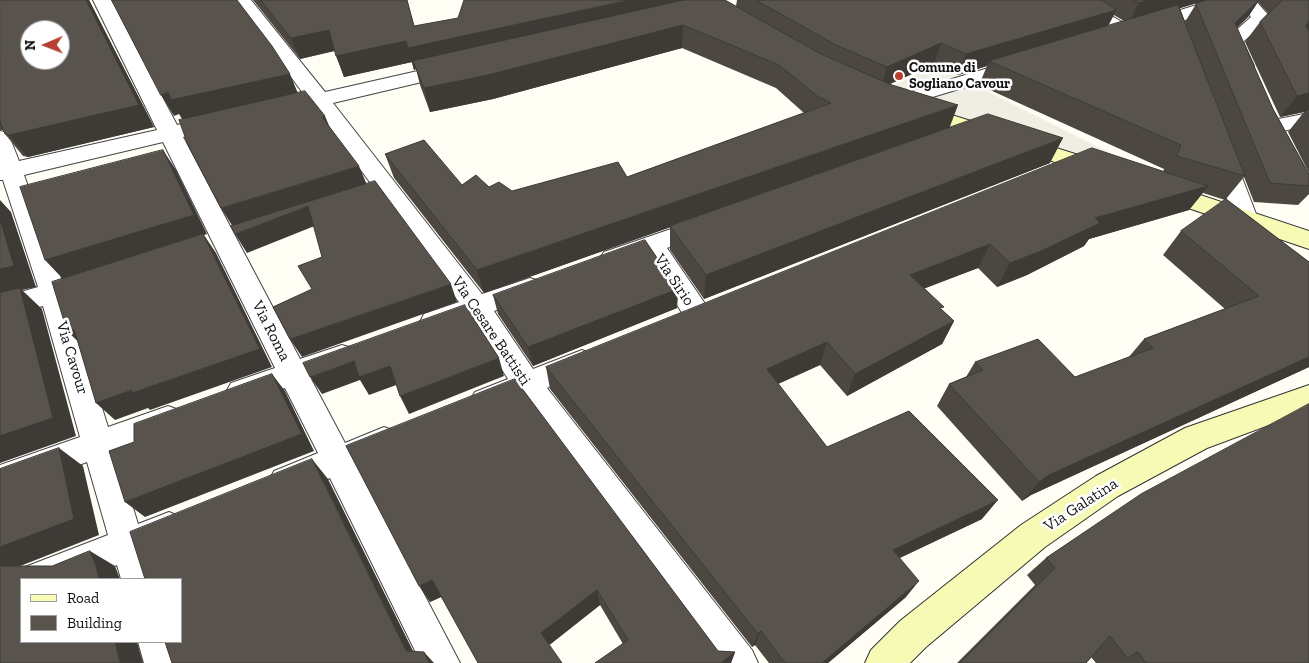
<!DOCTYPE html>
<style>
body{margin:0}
#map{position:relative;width:1309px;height:663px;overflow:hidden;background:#fefef5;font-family:"Zilla Slab",serif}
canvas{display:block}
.legend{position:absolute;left:20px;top:578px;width:162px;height:65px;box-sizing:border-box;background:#fff;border:1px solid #9f9f9f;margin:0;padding:6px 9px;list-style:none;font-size:15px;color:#101010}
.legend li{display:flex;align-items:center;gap:10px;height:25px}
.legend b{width:25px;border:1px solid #9f9f9f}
.north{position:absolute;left:20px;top:20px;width:50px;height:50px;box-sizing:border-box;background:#fff;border:1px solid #9f9f9f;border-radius:50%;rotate:269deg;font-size:14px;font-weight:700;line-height:20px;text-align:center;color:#101010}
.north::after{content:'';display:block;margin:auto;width:18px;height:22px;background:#b83f31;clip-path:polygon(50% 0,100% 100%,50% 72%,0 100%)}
</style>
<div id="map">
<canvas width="1309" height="663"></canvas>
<ul class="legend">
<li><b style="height:6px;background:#f7fab4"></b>Road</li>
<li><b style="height:14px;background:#59534d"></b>Building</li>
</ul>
<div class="north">N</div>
</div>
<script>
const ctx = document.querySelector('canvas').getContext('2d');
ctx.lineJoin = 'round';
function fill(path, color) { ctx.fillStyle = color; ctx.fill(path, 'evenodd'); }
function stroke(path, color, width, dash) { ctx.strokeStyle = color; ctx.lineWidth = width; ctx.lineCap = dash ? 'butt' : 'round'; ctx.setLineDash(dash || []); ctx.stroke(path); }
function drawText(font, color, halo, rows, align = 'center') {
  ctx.font = font + ' "Zilla Slab",serif'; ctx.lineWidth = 5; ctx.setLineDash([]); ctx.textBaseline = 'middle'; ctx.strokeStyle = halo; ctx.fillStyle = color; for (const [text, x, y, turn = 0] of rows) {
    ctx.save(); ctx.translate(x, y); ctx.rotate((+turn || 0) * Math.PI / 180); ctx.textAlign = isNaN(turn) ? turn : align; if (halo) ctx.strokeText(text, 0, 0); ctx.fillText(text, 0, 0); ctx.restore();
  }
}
fill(new Path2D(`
 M935 65 1212 204 1213 221 1163 197 871 97Z`), '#f0eee2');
const street = new Path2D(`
 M93 0H111L177 125 219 115 227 117 230 122 227 127 183 137 300 359 342 345 352 348 356 356 352 364 311 379 345 443 384 427 395 431 399 441 395 451 357 466 460 663H421L330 478 285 496 274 491 269 481 274 471 318 453 285 388 241 404 231 401 226 392 231 383 275 368 163 142 24 175 62 281 71 278 80 281 84 288 80 295 68 299 108 427 168 406 179 410 183 419 179 428 116 452 138 524 169 512 181 517 186 528 181 539 147 553 155 579H121L117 565 80 579H21V583L20 579 25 567 108 535 87 462 0 495V465L80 437 43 306 0 318V298L38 287 3 180H0V131L8 133 19 161 157 130Z
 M233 0H251L325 92 453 63 460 65 463 69 460 73 333 103 482 294 530 278 539 281 543 288 539 295 494 311 533 369 582 350 592 354 596 362 592 370 547 388 752 650 758 663H716L522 399 485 414 475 410 470 401 475 392 508 379 471 320 434 333 424 330 420 322 424 314 459 302 314 107 305 109 298 107 295 103 298 99 306 97Z
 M1064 0H1085L1132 28 1134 32 1132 36H1118Z
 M1213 0H1255L1270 17 1243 42 1254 66 1251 70H1237L1224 41 1251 17 1238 3 1148 32 1141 30 1139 26 1141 22Z
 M1018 59 1025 61 1028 65 1025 69 893 109 886 107 883 103 886 99Z
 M1309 113V125L1271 134 1263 132 1260 127 1263 122Z
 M1222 147 1230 149 1233 154 1258 219 1255 225 1246 227 1237 225 1234 219 1211 154 1214 149Z
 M706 217 715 219 718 225 715 231 667 248 708 308 712 315 708 322 698 325 688 322 645 256 613 267 604 264 600 258 604 252Z
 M138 642H174L182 663H144Z`);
const secondary = new Path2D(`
 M917 104 1110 165 1113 170 1110 175 1102 177 1094 175 910 114 907 110 910 106Z
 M1161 182 1309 231V249L1153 196 1149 190 1153 184Z
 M1309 385V410L1207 448 1118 496 1045 547 926 647 910 663H865L871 650 900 621 1021 525 1096 476 1185 428Z`);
stroke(street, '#434343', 2);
stroke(secondary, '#323232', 2);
fill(street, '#fff');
fill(secondary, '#f7fab4');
fill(new Path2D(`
 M0 0H89L154 127 28 157 23 156 5 134 3 130H0Z
 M253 0H407L414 26 736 6 737 0H1207L1180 8 1185 22 1196 4 1207 0H1309V173L1288 132 1304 112 1280 117 1245 42 1260 22 1268 13 1258 2 1248 17 1237 28 1273 109 1309 174V194L1298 205 1254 202 1244 177 1226 199 1309 262V367L1031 495 1022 501 937 406 949 384 966 377 975 362 1075 377 1128 358 1144 339 1225 309 1163 255 1181 231 1225 200 1203 193 1189 210 1089 239 1084 246 1027 275 997 287 978 268 924 288 942 310 954 321 942 344 847 396 820 365 778 384 827 447 982 519 900 558 906 597 828 663H769L755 645 752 647 550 389 546 367 1163 172 1164 169 979 85 987 66 958 75 934 64 890 84 950 127 1050 163 704 299 670 250V227L484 293 394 178 385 154 462 185 489 187 512 191 627 177 804 113 776 88 682 48 493 99 430 112 420 85 416 69 414 70 412 62 344 77 335 51 300 59ZM1114 15 1124 21 1108 26Z
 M678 289 677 308 533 366 498 314 493 295Z
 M346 446 718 651 735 652 731 663H595L623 644 600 605 549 645 441 597 430 602Z
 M1046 558 1309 663H1096L1091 657 1086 663H957L1035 585 1027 575Z`), '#4d4742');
fill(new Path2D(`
 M86 0H89L154 127 28 157 0 125V119Z
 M629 0H695L413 61 416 69 414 70 408 48Z
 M1150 0H1207L1128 24 1139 3Z
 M1259 0 1248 17 1222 42 1235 23Z
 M1116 10 1106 30 989 61 987 66 958 75 966 54Z
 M1309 21V40L1294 42Z
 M683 25 682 48 493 99 430 112 424 88Z
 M329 30 337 50 300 59 291 38Z
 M406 41 412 62 344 77 336 56Z
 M941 43 934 64 881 88 887 67Z
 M290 74 299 96 184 122 179 114 174 116 161 95 168 92Z
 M1309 93V111L1280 117 1297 96Z
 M958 105 949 129 484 293 477 270Z
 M325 116 333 135 322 117Z
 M1063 138 1050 163 704 299 706 275Z
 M163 150 176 170 207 234 204 235 216 253 272 367 150 410 148 408 115 420 96 403 63 279 45 260Z
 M359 166 367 185 233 227 221 208Z
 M1208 186 1189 210 1089 239 1084 246 1027 275 997 287 1010 263 1095 218Z
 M0 200 11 212 36 287 22 290 42 309 76 436 0 463Z
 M308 206 317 225 247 253 235 234Z
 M990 244 978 268 900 298 910 275Z
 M451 284 457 302 302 357 290 339Z
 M678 289 677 308 533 366 528 347Z
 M954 321 942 344 847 396 855 374Z
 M74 329 86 349 67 331Z
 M827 342 820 365 762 391 767 369Z
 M1309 357V367L1031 495 1022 501 1039 482 1049 475Z
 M499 358 504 376 409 414 400 396Z
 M354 361 390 366 399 384 369 395 360 380 322 394 310 377Z
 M272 374 285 391 314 451 145 517 125 502Z
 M59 448 83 466 99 535 0 574V547Z
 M312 459 328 479 419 663 406 651Z
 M998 500 982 519 882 566 893 550Z
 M90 551 115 566 120 579H99Z
 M432 580 443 596 430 602 419 586Z
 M919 581 906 597 828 663H822Z
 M597 590 600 605 547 647 541 633Z
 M761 631 755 645 752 647 758 634Z
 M115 642H137L143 663H120Z
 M424 652 434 663H429Z
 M735 652 731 663H721Z`), '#3e3a36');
const building = new Path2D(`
 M0 0H86L139 105 9 135 5 134 0 122ZM30 30H60V60H30Z
 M112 0H237L272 46 290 74 171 100 168 92 161 95Z
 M261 0H407L414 26 458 18 464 0H629L408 48 406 41 336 56 329 30 291 38Z
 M684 0H725L821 54 892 85 958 105 477 270 385 154 424 140 462 185 476 175 489 187 499 182 512 191 618 162 627 177 831 103 817 96 779 65 683 25 488 75 424 88 413 61Z
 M756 0H1102L1116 10 966 54 941 43 887 67 836 45Z
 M1134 0H1150L1139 3Z
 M1207 0H1259L1235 23 1273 109 1309 174V186L1270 183 1196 4Z
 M1283 0H1309V21L1306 26 1309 31V93L1297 96 1260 22Z
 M1178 5 1245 176 1177 156 1181 145 989 61Z
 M305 91 325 116 322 117 359 166 221 208 188 145 179 120Z
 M1309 110V117L1305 111Z
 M988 114 1063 138 706 275 670 226Z
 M1092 148 1208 186 1095 218 1100 223 1041 251 1010 263 990 244 910 275 944 307 940 308 954 321 855 374 827 342 767 369 827 447 909 411 998 500 893 550 919 581 822 663H785L761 631 758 634 546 367Z
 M163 150 194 215 45 260 20 187Z
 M375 181 451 284 290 339 273 307 312 289 298 266 322 257 308 206 235 234 231 226Z
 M1226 199 1309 262V357L1049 475 1039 482 949 384 983 370 975 362 1038 339 1075 377 1153 348 1144 339 1259 296 1181 231Z
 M0 219 14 266 0 269Z
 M203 234 260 349 132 393V390L96 403 74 329 67 331 52 282Z
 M645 240 678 289 528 347 493 295Z
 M20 288 53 418 0 436V293Z
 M465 305 499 358 400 396 390 366 359 377 354 361 310 377 303 363Z
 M272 374 302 434 125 502 109 451 134 442V424Z
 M515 379 718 651 735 652 721 663H595L628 640 597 590 541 633 562 663H478L432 580 419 586 346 446Z
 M1309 404V663H1146L1138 652 1127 658 1110 636 1086 663H960L1055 568 1046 558 1141 494Z
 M59 448 74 519 0 547V469Z
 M312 459 406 651 424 652 429 663H172L165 642H181V579H145L130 532Z
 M90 551 96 566 99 579H21V642H115L120 663H0V566H52Z`);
fill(building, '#59534d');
stroke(building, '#3e3a36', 1);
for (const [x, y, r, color] of [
 [899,76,5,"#b83f31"]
]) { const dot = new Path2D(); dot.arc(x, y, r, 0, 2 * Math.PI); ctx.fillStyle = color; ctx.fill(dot); stroke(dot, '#fff', 2); }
drawText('bold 14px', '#101010', '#fff', [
 ["Comune di",909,68],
 ["Sogliano Cavour",909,84]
], 'left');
drawText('16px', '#101010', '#fff', [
 ["Via Sirio",674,280,56],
 ["Via Roma",271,331,63],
 ["Via Cesare Battisti",491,331,56],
 ["Via Cavour",72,358,73],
 ["Via Galatina",1081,505,-33]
]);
</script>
